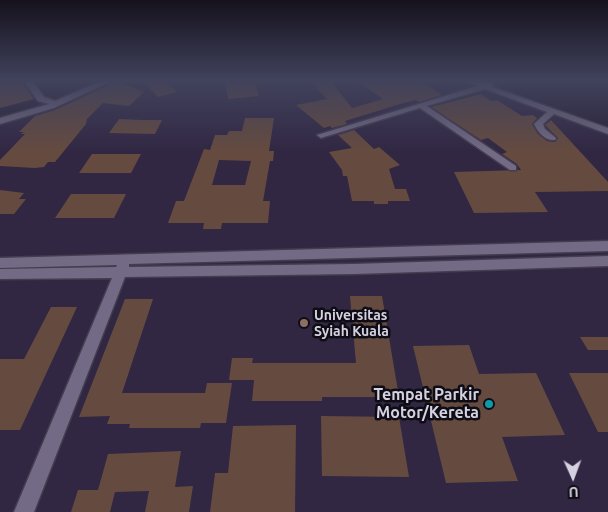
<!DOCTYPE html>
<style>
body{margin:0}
#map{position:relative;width:608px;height:512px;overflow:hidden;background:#272035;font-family:Ubuntu,sans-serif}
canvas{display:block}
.north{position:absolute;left:548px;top:452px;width:50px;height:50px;-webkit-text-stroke:4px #0e0c15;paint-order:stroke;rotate:178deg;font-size:14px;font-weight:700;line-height:20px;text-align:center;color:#d5d1e0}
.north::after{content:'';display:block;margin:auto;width:18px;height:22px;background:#d5d1e0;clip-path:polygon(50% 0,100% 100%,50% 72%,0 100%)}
</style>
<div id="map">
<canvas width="608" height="512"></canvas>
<div class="north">U</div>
</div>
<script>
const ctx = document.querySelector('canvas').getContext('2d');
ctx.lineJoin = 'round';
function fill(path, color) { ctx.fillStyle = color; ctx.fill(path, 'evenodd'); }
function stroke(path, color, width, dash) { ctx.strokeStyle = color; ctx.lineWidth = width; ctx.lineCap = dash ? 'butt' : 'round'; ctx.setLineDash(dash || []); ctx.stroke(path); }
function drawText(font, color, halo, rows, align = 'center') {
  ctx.font = font + ' Ubuntu,sans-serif'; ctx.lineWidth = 5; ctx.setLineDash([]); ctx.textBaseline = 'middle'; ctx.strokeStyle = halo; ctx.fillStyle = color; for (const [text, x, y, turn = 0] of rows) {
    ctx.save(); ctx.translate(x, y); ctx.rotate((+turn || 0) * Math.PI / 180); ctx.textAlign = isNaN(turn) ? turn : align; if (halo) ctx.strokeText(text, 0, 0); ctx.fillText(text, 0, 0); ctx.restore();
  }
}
fill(new Path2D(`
 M114 80H462L608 134V512H0V121L64 103Z`), '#312743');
fill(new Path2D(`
 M0 80H21L34 99 0 108Z
 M141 80H165L177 92 158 97Z
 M254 80 259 96 228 99 225 82Z
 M309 80H330L352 108 383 99 355 80H420L442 95 419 102 416 100 400 104 345 121 347 124 332 128 330 126 324 128 296 105 327 99Z
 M117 81 144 92 129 106 103 103 87 119 86 124 55 162H48L44 167 35 168 0 166V160L25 134H21L24 132H19L35 116 55 110Z
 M481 94 491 101 497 100 522 116 533 115 537 118 532 124 538 134 547 141 555 142 558 138 545 125 551 120 608 182V191L535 192 548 212 474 213 454 172 521 170 517 164 502 154 507 152 488 138 481 140 431 107Z
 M245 118H274L269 151H274L273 161H270L263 201H270L268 223H222L221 229H203L204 223H168L176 201H184L204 149 210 150 215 135H227L229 131H242ZM219 160 251 161 245 185H212Z
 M119 119 143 120H162L155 134 109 133Z
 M354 130 374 149 379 147 400 165 389 169 395 189H406L410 201H388V204H374V201H352L347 176H343L342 170 329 152 352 148 338 135Z
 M92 154H141L131 173H79Z
 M0 190 24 193 19 199H26L14 214H0Z
 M71 194H126L114 218H55Z
 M350 296H382L399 397H322V401H252L254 380H229L232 358H253L252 363H356Z
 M125 299H153L122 393H205L207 383H232L226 423H201L200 428H129L130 424H107L110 416 79 417Z
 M51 307H77L20 430H0V359H24Z
 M580 337H608V350H588Z
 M469 345 479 374 536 373 565 435 502 437 518 481 446 483 413 346Z
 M569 373H608V432H598Z
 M321 416 399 417 409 477 322 476Z
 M296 425 295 512H210L215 473H228L233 426Z
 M181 451 175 487 193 486 189 512H145L149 491 115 492 110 512H71L78 490H98L108 454Z`), '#654b3f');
const minor = new Path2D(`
 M23 80H31L44 97 55 101 104 80H114L54 108 0 124V118L49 104 38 101Z
 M463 80 493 83 492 87 608 128V134L554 114 543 124 545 129 556 138 555 140C545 141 538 132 534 124L547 112 485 89 427 106 516 166V170H510L420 108 324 137 321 138 317 135 478 86Z
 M608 241V251L129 264V267L354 264 608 256V266L354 274 125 277 34 512H14L112 278 0 279V269L116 267 117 265 0 268V258Z`);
stroke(minor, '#433d4f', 3);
fill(minor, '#736b85');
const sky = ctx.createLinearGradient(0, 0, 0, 152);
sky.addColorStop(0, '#15121d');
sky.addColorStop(0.53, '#41425c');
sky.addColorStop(1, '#41425c00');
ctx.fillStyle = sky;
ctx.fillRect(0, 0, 608, 152);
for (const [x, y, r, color] of [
 [304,323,5,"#8d6e63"],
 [489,404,5,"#0f9aa8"]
]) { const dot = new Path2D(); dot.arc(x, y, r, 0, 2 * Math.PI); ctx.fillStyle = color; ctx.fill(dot); stroke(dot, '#0e0c15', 2); }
drawText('bold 14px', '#d5d1e0', '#0e0c15', [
 ["Universitas",314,315],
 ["Syiah Kuala",314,331]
], 'left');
drawText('bold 16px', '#d5d1e0', '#0e0c15', [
 ["Tempat Parkir",479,395],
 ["Motor/Kereta",479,413]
], 'right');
</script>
